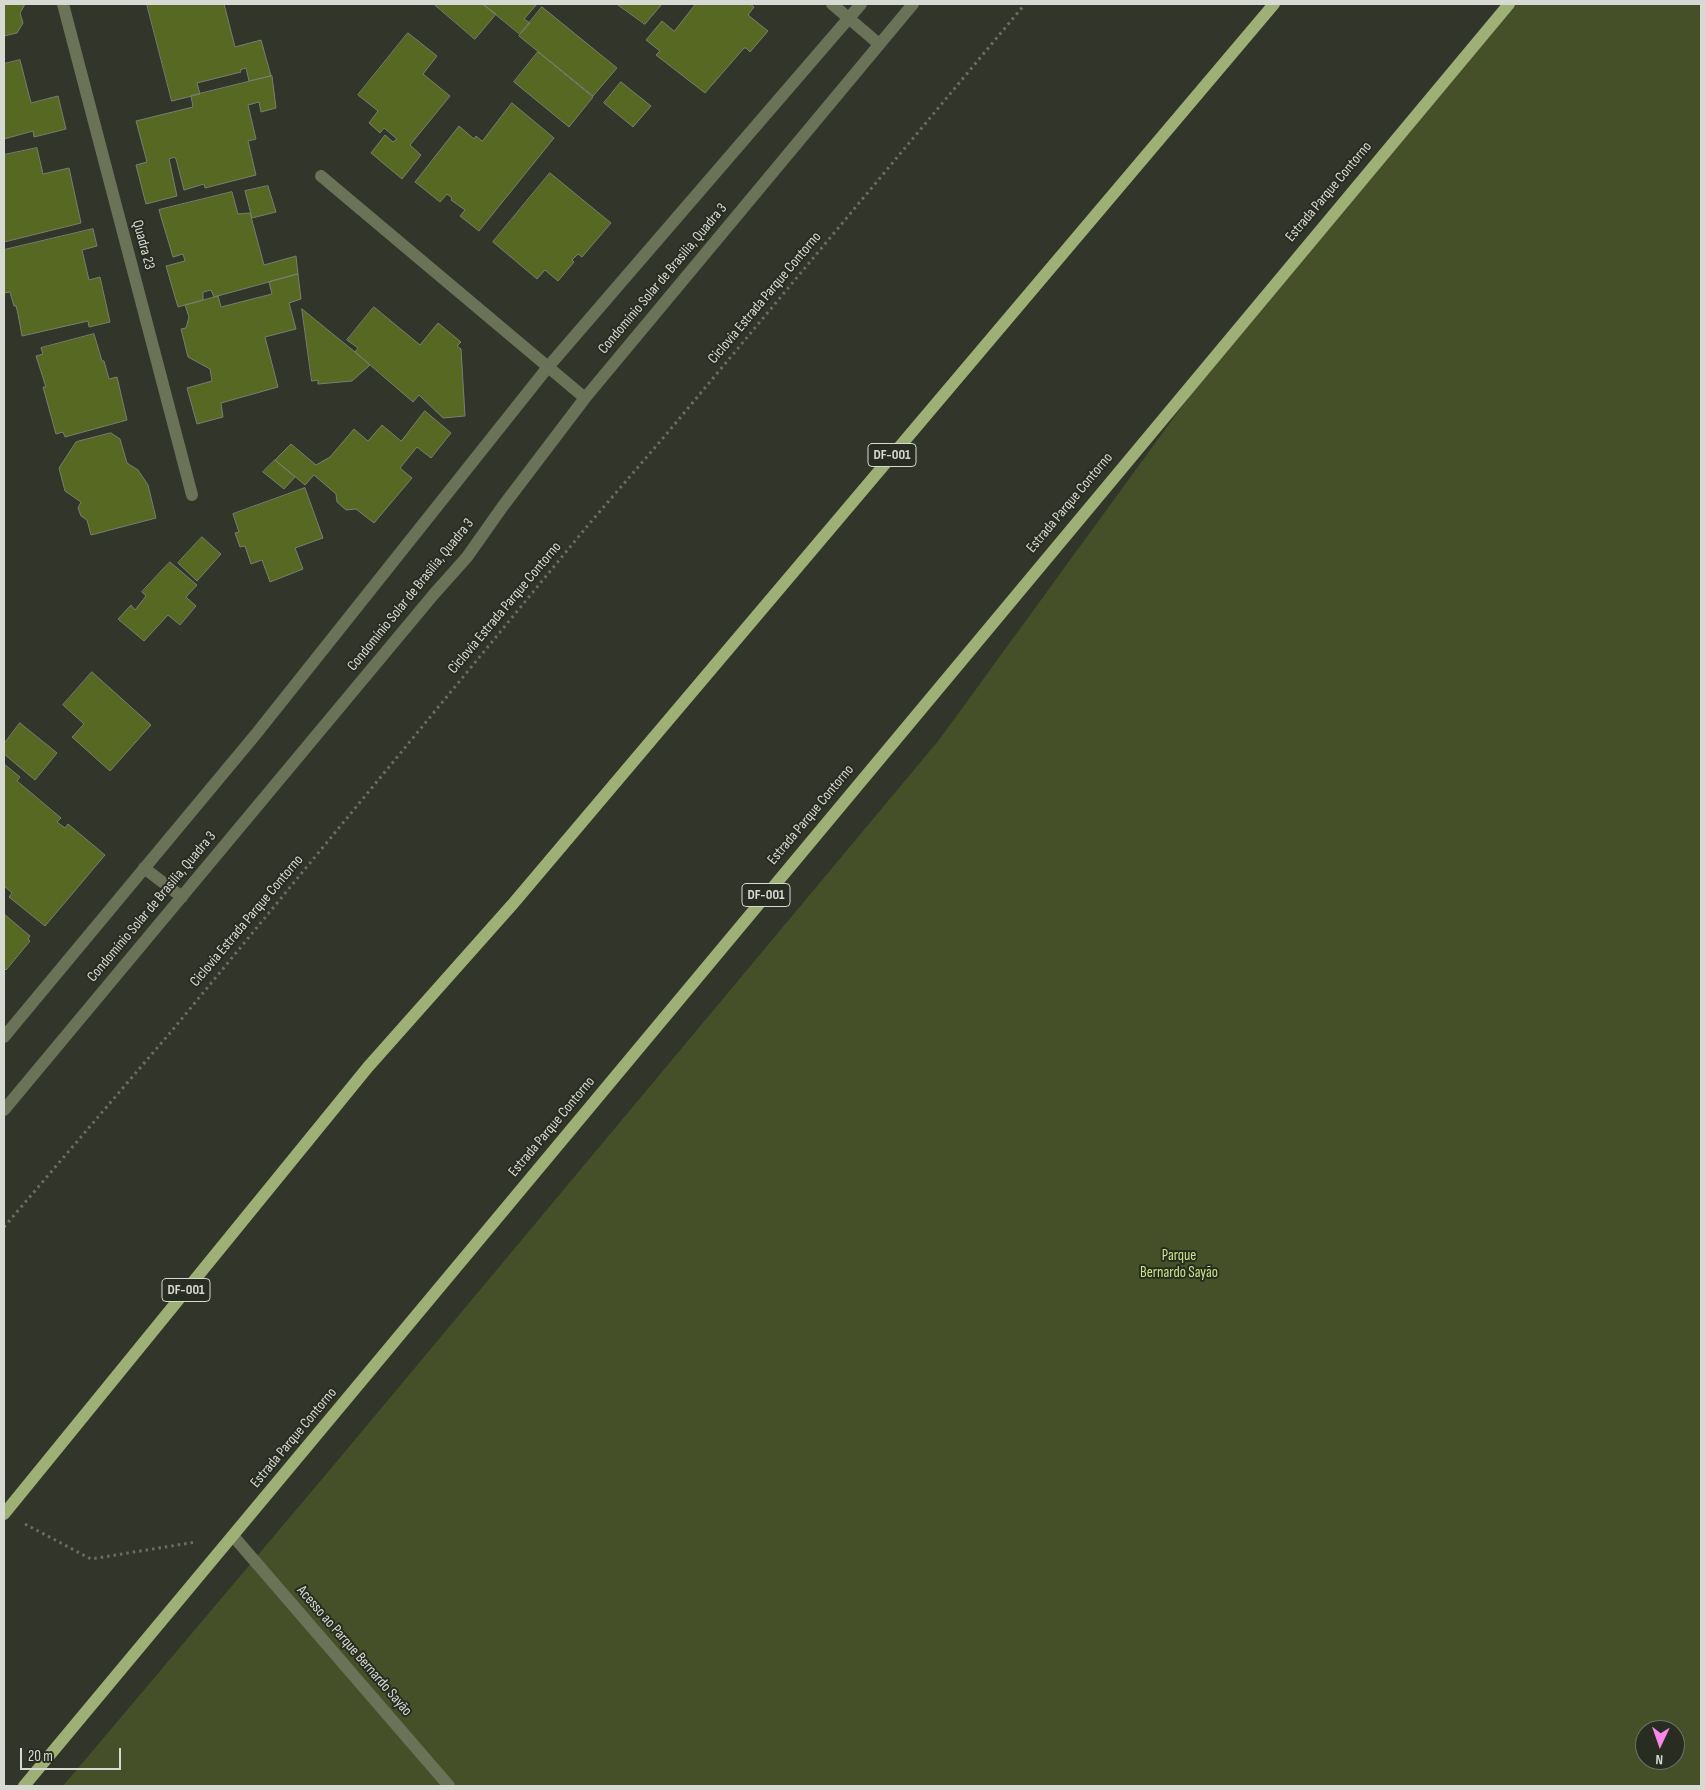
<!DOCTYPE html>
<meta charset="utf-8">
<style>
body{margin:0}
#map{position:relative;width:1705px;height:1790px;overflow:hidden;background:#32362a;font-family:"Sofia Sans Condensed",sans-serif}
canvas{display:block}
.frame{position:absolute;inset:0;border:5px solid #d7dad2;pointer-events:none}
.north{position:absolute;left:1635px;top:1720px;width:50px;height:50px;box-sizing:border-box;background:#282c21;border:1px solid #6e7268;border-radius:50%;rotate:183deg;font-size:14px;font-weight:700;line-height:20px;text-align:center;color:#d7dad2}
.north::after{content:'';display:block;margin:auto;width:18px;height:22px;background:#f888ea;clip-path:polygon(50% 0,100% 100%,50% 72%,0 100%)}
.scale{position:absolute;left:20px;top:1748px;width:101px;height:22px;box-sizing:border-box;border:2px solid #d7dad2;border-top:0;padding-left:6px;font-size:15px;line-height:18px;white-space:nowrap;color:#d7dad2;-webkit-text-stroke:4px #282c21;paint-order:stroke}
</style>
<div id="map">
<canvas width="1705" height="1790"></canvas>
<div class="frame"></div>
<div class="north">N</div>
<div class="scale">20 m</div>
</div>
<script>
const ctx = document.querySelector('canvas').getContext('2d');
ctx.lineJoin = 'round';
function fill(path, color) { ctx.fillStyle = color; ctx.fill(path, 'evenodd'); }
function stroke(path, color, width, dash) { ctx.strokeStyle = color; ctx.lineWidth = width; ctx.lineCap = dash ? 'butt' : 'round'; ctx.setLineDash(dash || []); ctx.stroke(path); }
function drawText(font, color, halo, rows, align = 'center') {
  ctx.font = font + ' "Sofia Sans Condensed",sans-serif'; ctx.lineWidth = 4; ctx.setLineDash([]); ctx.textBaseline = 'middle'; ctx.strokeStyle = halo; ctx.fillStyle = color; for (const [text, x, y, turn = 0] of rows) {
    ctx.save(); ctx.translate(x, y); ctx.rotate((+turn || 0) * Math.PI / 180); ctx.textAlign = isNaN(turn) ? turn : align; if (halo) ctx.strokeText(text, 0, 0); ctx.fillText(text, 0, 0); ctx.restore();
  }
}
fill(new Path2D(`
 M1512 4H1701V1786H63L328 1472 939 740 1255 306ZM1645 1730H1675V1760H1645Z`), '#455029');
const building = new Path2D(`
 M4 4H25L20 13 23 23 17 33 4 36Z
 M147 4H224L235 47 261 40 271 76 249 81 246 68 240 70 241 72 197 83 200 94 172 101Z
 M434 4H483L496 14 475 39Z
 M483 4H537L524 19 530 23 520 34Z
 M617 4H662L645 24Z
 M696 4H750L754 7 748 15 768 31 750 52 746 48H744L705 93 656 55 660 51 646 40 662 21 674 31Z
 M542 7 617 68 593 96 519 36Z
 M408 33 437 56 423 74 450 96 410 145 421 155 402 179 371 153 385 135 393 142 397 139 384 128 380 133 369 123 378 111 358 95Z
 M538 52 593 97 569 127 514 82Z
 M20 60 31 103 58 96 66 129 34 137 33 131 4 139V64Z
 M272 76 276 108 261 112 259 102 248 105 256 139 248 141 256 175 205 188 204 184 184 190 176 159 174 157 169 159 177 196 146 204 136 165 147 162 136 121 193 107 191 96Z
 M621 82 651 106 633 127 604 103Z
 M512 103 554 138 479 231 460 216 465 210 451 200 452 198 447 194 440 202 415 182 459 126 474 139 476 136 482 141Z
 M37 148 43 174 69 168 81 223 4 242V155Z
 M550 173 611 223 582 257 578 254 572 260 574 262 558 281 545 270 537 279 493 242Z
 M268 186 276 212 252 218 245 191Z
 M232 192 238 214 250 213 264 265 296 256 298 274 214 297 211 290 203 292V300L178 307 166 266 185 261 183 254 173 257 159 210Z
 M93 229 97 246 82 250 89 280 100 277 110 322 89 327 88 321 22 336 18 314 16 306H14L10 292 4 293V250Z
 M298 274 301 299 289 303 296 329 265 337 278 387 221 403 223 417 197 424 187 388 212 381 210 369 188 357 181 329 186 328 189 317 185 305 218 296 221 307 272 294 269 282Z
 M374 307 420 345 438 323 461 342 457 346 461 349 465 416 443 418 419 395 413 402 355 352 358 348 347 340Z
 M302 309 355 352 370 365 352 381 318 384V380L312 381Z
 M94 334 102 361H104L109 379 117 377 127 420 65 437 63 432 56 434 43 387H46L36 356 43 354 41 348Z
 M425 411 451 433 431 458 417 447 400 468 412 478 374 523 356 509 346 510 337 502 336 494 314 475 305 485 275 460 291 444 316 465 330 457 354 429 368 441 382 425 401 441Z
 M111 433 120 439 127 463 138 470 148 485 156 518 91 535 87 520 81 516 78 508 81 502 65 491 59 468 76 442Z
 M275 460 295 477 284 489 263 472Z
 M305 488 323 538 295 548 303 569 270 582 262 560 251 564 245 546 240 547 235 533 239 532 233 514Z
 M202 537 221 554 197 581 178 563Z
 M170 562 197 585 186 597 196 606 180 625 168 615 144 641 118 619 131 605 135 610 146 596 142 592Z
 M92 672 151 725 110 771 72 737 84 724 63 705Z
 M20 723 57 753 35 780 4 754V744Z
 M4 764 20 777 17 781 61 818 57 822 65 828 68 824 105 855 45 926 9 897 12 893 4 886Z
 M4 914 30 936 28 939 30 941 6 970 4 968Z`);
fill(building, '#576822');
stroke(building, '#797e70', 1);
stroke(new Path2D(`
 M4 1227 175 1027 589 524 664 437 1025 4
 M25 1524 91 1559 196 1542`), '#6b6e64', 3, [2.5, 4]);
stroke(new Path2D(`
 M63 4 192 495
 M832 4 879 44
 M321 176 585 398
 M144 868 182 897
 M4 1037 256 734 548 367 861 4
 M4 1110 434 594 467 557 503 506 585 398 913 4
 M234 1537 449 1786`), '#6a7357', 12);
stroke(new Path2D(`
 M4 1514 368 1067 511 906 1274 4
 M24 1786C522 1194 1011 595 1509 4`), '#9fb076', 12);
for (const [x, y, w] of [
 [892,455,48],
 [766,895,48],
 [186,1290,48]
]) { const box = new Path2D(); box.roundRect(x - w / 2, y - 11.5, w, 23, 4); ctx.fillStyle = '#282c21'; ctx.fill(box); stroke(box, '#d7dad2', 1); }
drawText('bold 14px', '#d7dad2', null, [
 ["DF-001",892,455],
 ["DF-001",766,895],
 ["DF-001",186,1290]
]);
drawText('15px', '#d7dad2', '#282c21', [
 ["Estrada Parque Contorno",1329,192,-50],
 ["Quadra 23",143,245,75],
 ["Condomínio Solar de Brasilia, Quadra 3",663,279,-50],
 ["Ciclovia Estrada Parque Contorno",765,298,-50],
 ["Estrada Parque Contorno",1070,503,-50],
 ["Condomínio Solar de Brasilia, Quadra 3",411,595,-51],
 ["Ciclovia Estrada Parque Contorno",505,608,-50],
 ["Estrada Parque Contorno",811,815,-50],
 ["Condomínio Solar de Brasilia, Quadra 3",152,907,-50],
 ["Ciclovia Estrada Parque Contorno",247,921,-50],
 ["Estrada Parque Contorno",552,1127,-50],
 ["Estrada Parque Contorno",294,1438,-50],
 ["Acesso ao Parque Bernardo Sayão",354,1651,49]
]);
drawText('15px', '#cbe685', '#282c21', [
 ["Parque",1179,1256],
 ["Bernardo Sayão",1179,1273]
]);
</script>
